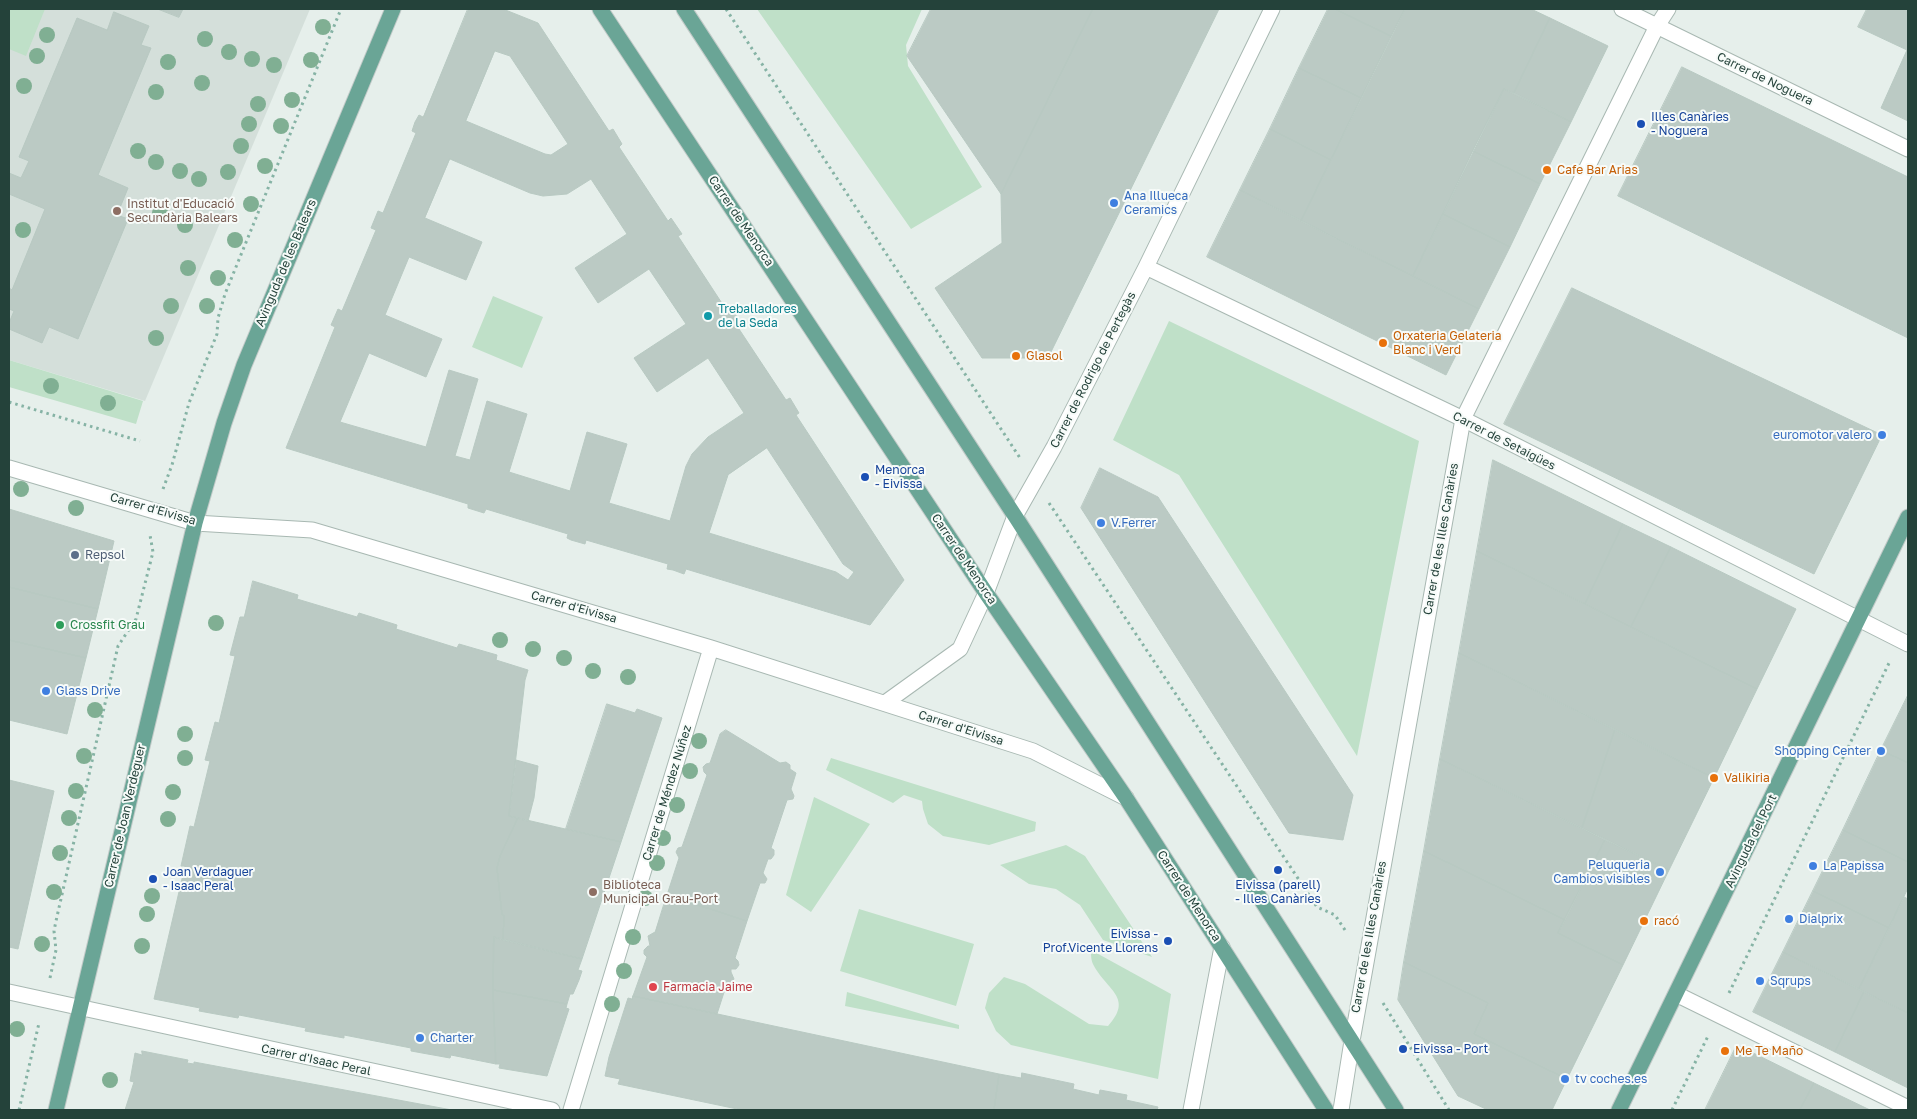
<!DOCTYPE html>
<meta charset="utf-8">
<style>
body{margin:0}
#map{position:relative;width:1917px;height:1119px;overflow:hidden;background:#e6efeb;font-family:"Golos Text",sans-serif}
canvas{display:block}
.frame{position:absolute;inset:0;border:10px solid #24423a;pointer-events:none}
</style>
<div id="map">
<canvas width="1917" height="1119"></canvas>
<div class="frame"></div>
</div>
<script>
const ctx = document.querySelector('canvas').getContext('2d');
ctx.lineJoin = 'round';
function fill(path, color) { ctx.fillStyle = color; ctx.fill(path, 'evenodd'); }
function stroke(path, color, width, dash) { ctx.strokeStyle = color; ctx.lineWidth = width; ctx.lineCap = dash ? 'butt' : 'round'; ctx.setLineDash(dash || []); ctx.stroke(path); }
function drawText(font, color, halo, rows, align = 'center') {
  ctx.font = font + ' "Golos Text",sans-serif'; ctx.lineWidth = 4; ctx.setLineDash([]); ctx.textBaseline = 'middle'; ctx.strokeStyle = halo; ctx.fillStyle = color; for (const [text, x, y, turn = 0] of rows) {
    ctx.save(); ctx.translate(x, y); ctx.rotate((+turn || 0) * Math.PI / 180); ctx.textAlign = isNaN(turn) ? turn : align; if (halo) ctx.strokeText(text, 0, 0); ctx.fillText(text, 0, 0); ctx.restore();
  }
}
fill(new Path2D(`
 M9 9H310L145 401 9 360Z`), '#d4dfda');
fill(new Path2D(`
 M9 9H45L26 56 9 49Z
 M757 9H922L906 45 908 66 982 187 911 229Z
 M493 296 543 317 522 368 472 347Z
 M1169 321 1419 441 1357 756 1179 475 1113 440Z
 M9 360 143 401 136 424 9 387Z
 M831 758 1036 822 1035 831 989 845 943 836 928 824 923 809 922 801 904 795 893 803 826 770Z
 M814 797 870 824 811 912 786 895Z
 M1066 845 1085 856 1152 957 1103 940 1080 905 1056 889 1029 884 1000 865Z
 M859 909 974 944 956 1006 840 971Z
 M1091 950 1171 994 1158 1079 1011 1045 996 1031 985 1008 989 993 1004 977 1025 984 1089 1024 1108 1026C1134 998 1107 990 1094 966 1091 961 1091 956 1091 950Z
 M847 992 959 1025V1029L845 1006Z`), '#bfe0c8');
const building = new Path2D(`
 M158 9H183L179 17Z
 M468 9H503L538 23 609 131 613 129 622 144 619 147 668 221 671 218 682 234 678 236 727 311 731 308 741 323 737 326 786 400 790 398 799 413 796 415 904 580 870 625 686 569 684 574 673 570 667 569 668 564 586 540 585 544 571 540 567 538 568 534 486 509 484 513 468 508V504L286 448 335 327 331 325 338 309 342 311 376 230 371 228 378 211 383 213 416 133 412 131 415 122 419 115 423 117ZM495 51 510 56 568 144 551 155 545 154 466 121ZM450 159 530 193 543 196 567 194 591 179 627 234 575 268 598 303 649 269 686 324 634 358 657 392 708 358 744 413 708 437 692 454 686 466 670 521 609 503 627 444 587 432 570 491 509 472 527 414 487 401 470 460 455 456 478 379 449 370 426 447 340 422 369 353 426 377 442 339 385 315 409 257 466 280 482 242 425 218ZM767 448 843 564 854 572 848 580 836 572 709 533 728 475Z
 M931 9H1093L1001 194 907 56Z
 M1093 9H1219L1048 358H982L935 288 1002 243 1001 194Z
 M1328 9H1335L1391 36 1361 98 1299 68Z
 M1335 9H1405L1391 36Z
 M1405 9H1531L1550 18 1514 93 1504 89 1413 276 1301 221Z
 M1867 9H1908V121L1881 108 1907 50 1858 27Z
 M114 12 149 26 141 45 151 48 98 175 128 188 117 215 128 219 78 339 49 327 42 343 9 329V323L14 311 9 309V288L12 290 45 209 9 194V196V173L21 178 29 161 19 157 77 18 107 30Z
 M1550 18 1608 46 1571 122 1514 93Z
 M1682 67 1908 177V338L1618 196Z
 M1299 68 1361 98 1331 160 1270 129Z
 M1504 89 1571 122 1540 184 1473 151Z
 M1270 129 1331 160 1301 221 1240 190Z
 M1473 151 1540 184 1510 247 1443 214Z
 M1240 190 1479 309 1446 375 1207 257Z
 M1443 214 1510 247 1479 309 1413 276Z
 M1572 288 1882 435 1814 574 1504 424Z
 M1493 460 1623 524 1585 604 1477 551Z
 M1100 468 1158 497 1353 795 1343 840 1289 833 1081 508Z
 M9 509 114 541 98 609 9 587Z
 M1623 524 1671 547 1631 627 1585 604Z
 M1671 547 1796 609 1757 689 1631 627Z
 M1477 551 1757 689 1714 778 1459 653Z
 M253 581 298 595 297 599 357 617 359 613 397 625 396 629 457 648 459 644 497 655 496 660 528 670 525 680 509 816 518 818 500 856 497 868 502 915H504L503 940 494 937 493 990 496 1064 451 1055 450 1058 411 1051V1048L344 1035V1038L305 1031 306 1028 239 1015 238 1018 199 1011 200 1008 154 999 185 866H181L190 826 194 827 210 761 205 760 215 722 219 723 235 656 230 655 236 632 240 617H244Z
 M9 587 98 609 86 658 9 640Z
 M9 640 86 658 67 734 9 720Z
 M1459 653 1615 730 1582 828 1440 759Z
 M1908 695V763L1881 750Z
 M607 704 635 713 637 709 662 718 621 842 566 829Z
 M726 730 780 763 786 762 790 765V769L796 773 791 789 794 796 793 799 787 800 771 848 774 850V855L771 859H768L763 873 767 879 765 883H760L747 921 667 895 679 858 676 852 678 848 682 847 707 775 704 772 703 767 706 764 710 763 720 734Z
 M1615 730 1714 778 1669 870 1582 828Z
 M1881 750 1908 763V862L1843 830Z
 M1440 759 1605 840 1565 920 1424 851Z
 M516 760 538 766 534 798 528 821 509 816Z
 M9 780 54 791 18 949 9 947Z
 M518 818 621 842 582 959 503 940 504 915H502L497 868 500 856Z
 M1843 830 1908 862V888L1889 928 1813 891Z
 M1605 840 1669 870 1623 965 1558 933Z
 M1424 851 1565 920 1558 933 1623 965 1567 1079 1474 1034 1488 1003 1404 962Z
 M1813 891 1889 928 1859 989 1783 952Z
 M667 895 747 921 735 958 738 961 739 965 736 969H731V972L734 979 732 982 727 983 717 1014 633 996 647 957 644 954V950L648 946H650L648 936 655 932Z
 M1904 897 1908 899V1013L1859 989Z
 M494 937 582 959 578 970 582 971 579 980 573 994H570L567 1004 493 990Z
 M1783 952 1864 992 1835 1052 1753 1012Z
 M1404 962 1488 1003 1474 1034 1567 1079 1552 1110H1488L1458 1096 1398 1000Z
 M493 990 567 1004 566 1008 569 1009 547 1076 499 1068 500 1064H496Z
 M1864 992 1908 1013V1088L1835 1052Z
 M633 996 999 1074 994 1110H742L618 1084 620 1079 605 1076 609 1057 628 998 632 999Z
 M1737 1045 1814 1083 1800 1110H1705Z
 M142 1051 188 1060 187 1063 194 1064V1062L452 1110H125L134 1082 130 1081 135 1053 142 1055Z
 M1022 1073 1074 1084 1073 1089 1099 1095 1100 1090 1127 1095 1126 1100 1158 1107 1157 1110H994L999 1074 1021 1078Z
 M1814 1083 1870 1110H1800Z`);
fill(building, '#bbcac4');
stroke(building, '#b8c9c2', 1);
const minor = new Path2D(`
 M1622 9 1908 149
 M1146 267 1463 419 1908 644
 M9 468 195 523 312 530 711 648 1033 751 1126 798
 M885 703 960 649 986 593 1015 516 1054 447 1146 267 1272 9
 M9 992 552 1110
 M1676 994 1908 1108
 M571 1110 711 648
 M1191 1110 1222 947
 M1341 1110 1352 1041`);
const tertiary = new Path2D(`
 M1352 1041 1463 419 1657 26 1668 9`);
const primary = new Path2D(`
 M600 9 986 593 1126 798 1326 1110
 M684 9 1015 516 1396 1110
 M56 1110 195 523 224 423 244 365 393 9
 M1619 1110 1908 517`);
stroke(minor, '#a8b8b2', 17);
stroke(tertiary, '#a8b8b2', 17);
stroke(primary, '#c2cac8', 17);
stroke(new Path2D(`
 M726 9 1020 458
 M9 402 140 441
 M163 489 172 465 189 403 217 334 218 318 225 294 341 9
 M1049 503 1317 907 1335 915 1347 933
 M50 978 56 950 54 931 56 921 118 646 136 619 153 552 150 535
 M1729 993 1890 661
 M1383 1003 1449 1110
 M19 1110 39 1023
 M1672 1110 1709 1034`), '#86b3a5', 3, [2.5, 4]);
stroke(minor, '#fff', 15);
stroke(tertiary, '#fff', 15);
stroke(primary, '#6aa596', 15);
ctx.fillStyle = '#80af93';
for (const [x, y] of [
 [323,27],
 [47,35],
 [205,39],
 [229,52],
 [37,56],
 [252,59],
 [311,60],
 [168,62],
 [274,65],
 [202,83],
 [24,86],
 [156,92],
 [292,100],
 [258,104],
 [249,124],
 [281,126],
 [241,146],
 [138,151],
 [156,162],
 [265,166],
 [180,171],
 [228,172],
 [199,179],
 [251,204],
 [160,213],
 [185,225],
 [23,230],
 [235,240],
 [188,268],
 [218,278],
 [171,306],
 [207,306],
 [156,338],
 [51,386],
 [108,403],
 [21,489],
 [76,508],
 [216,623],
 [500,640],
 [533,649],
 [564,658],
 [593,671],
 [628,677],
 [95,710],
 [185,734],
 [699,741],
 [84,756],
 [185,758],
 [690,771],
 [76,791],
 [173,792],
 [677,805],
 [69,818],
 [168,819],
 [663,838],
 [60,853],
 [657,863],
 [54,892],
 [152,896],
 [645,898],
 [147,914],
 [633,937],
 [42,944],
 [142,946],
 [624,971],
 [612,1004],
 [17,1029],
 [110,1080]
]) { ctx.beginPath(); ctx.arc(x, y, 8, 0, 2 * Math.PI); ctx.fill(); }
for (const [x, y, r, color] of [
 [1641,124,5,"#1a4fb4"],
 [1547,170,5,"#e8710a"],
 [1114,203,5,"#3f7fe0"],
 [117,211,5,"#8d6e63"],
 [708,316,5,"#0f9aa8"],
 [1383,343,5,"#e8710a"],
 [1016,356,5,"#e8710a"],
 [1882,435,5,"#3f7fe0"],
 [865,477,5,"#1a4fb4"],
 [1101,523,5,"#3f7fe0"],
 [75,555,5,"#5c6f8a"],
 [60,625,5,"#2e9e5b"],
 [46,691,5,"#3f7fe0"],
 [1881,751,5,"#3f7fe0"],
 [1714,778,5,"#e8710a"],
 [1813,866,5,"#3f7fe0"],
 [1278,870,5,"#1a4fb4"],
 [1660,872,5,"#3f7fe0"],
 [153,879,5,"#1a4fb4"],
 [593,892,5,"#8d6e63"],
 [1789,919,5,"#3f7fe0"],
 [1644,921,5,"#e8710a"],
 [1168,941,5,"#1a4fb4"],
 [1760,981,5,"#3f7fe0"],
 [653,987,5,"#e0444e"],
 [420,1038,5,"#3f7fe0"],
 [1403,1049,5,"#1a4fb4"],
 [1725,1051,5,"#e8710a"],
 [1565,1079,5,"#3f7fe0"]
]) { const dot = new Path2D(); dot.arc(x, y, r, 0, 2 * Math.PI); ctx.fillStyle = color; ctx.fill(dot); stroke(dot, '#f7fbf9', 2); }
drawText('12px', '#24423a', '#f7fbf9', [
 ["Carrer de Noguera",1765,79,26],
 ["Carrer de Menorca",741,221,56],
 ["Avinguda de les Balears",286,263,-67],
 ["Carrer de Rodrigo de Pertegàs",1093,370,-63],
 ["Carrer de Setaigües",1504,441,27],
 ["Carrer d'Eivissa",153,509,16],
 ["Carrer de les Illes Canàries",1441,539,-80],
 ["Carrer de Menorca",964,559,56],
 ["Carrer d'Eivissa",574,607,16],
 ["Carrer d'Eivissa",961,728,18],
 ["Carrer de Méndez Núñez",667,793,-73],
 ["Carrer de Joan Verdeguer",125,816,-77],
 ["Avinguda del Port",1751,841,-64],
 ["Carrer de Menorca",1189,896,57],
 ["Carrer de les Illes Canàries",1369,937,-80],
 ["Carrer d'Isaac Peral",316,1060,12]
]);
drawText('12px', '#164399', '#f7fbf9', [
 ["Illes Canàries",1651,117],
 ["- Noguera",1651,131],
 ["Menorca",875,470],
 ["- Eivissa",875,484],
 ["Joan Verdaguer",163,872],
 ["- Isaac Peral",163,886],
 ["Eivissa (parell)",1278,885,"center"],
 ["- Illes Canàries",1278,899,"center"],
 ["Eivissa -",1158,934,"right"],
 ["Prof.Vicente Llorens",1158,948,"right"],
 ["Eivissa - Port",1413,1049]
], 'left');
drawText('12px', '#c56008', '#f7fbf9', [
 ["Cafe Bar Arias",1557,170],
 ["Orxateria Gelateria",1393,336],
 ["Blanc i Verd",1393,350],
 ["Glasol",1026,356],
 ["Valikiria",1724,778],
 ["racó",1654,921],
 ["Me Te Maño",1735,1051]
], 'left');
drawText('12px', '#366cbe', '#f7fbf9', [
 ["Ana Illueca",1124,196],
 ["Ceramics",1124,210],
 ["euromotor valero",1872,435,"right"],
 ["V.Ferrer",1111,523],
 ["Glass Drive",56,691],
 ["Shopping Center",1871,751,"right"],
 ["Peluqueria",1650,865,"right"],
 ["Cambios visibles",1650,879,"right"],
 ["La Papissa",1823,866],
 ["Dialprix",1799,919],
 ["Sqrups",1770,981],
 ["Charter",430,1038],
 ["tv coches.es",1575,1079]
], 'left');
drawText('12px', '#785e54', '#f7fbf9', [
 ["Institut d'Educació",127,204],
 ["Secundària Balears",127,218],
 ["Biblioteca",603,885],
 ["Municipal Grau-Port",603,899]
], 'left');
drawText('12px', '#0d838f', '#f7fbf9', [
 ["Treballadores",718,309],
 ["de la Seda",718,323]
], 'left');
drawText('12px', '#4e5e75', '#f7fbf9', [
 ["Repsol",85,555]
], 'left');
drawText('12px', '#27864d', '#f7fbf9', [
 ["Crossfit Grau",70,625]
], 'left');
drawText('12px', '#be3a42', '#f7fbf9', [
 ["Farmacia Jaime",663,987]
], 'left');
</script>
